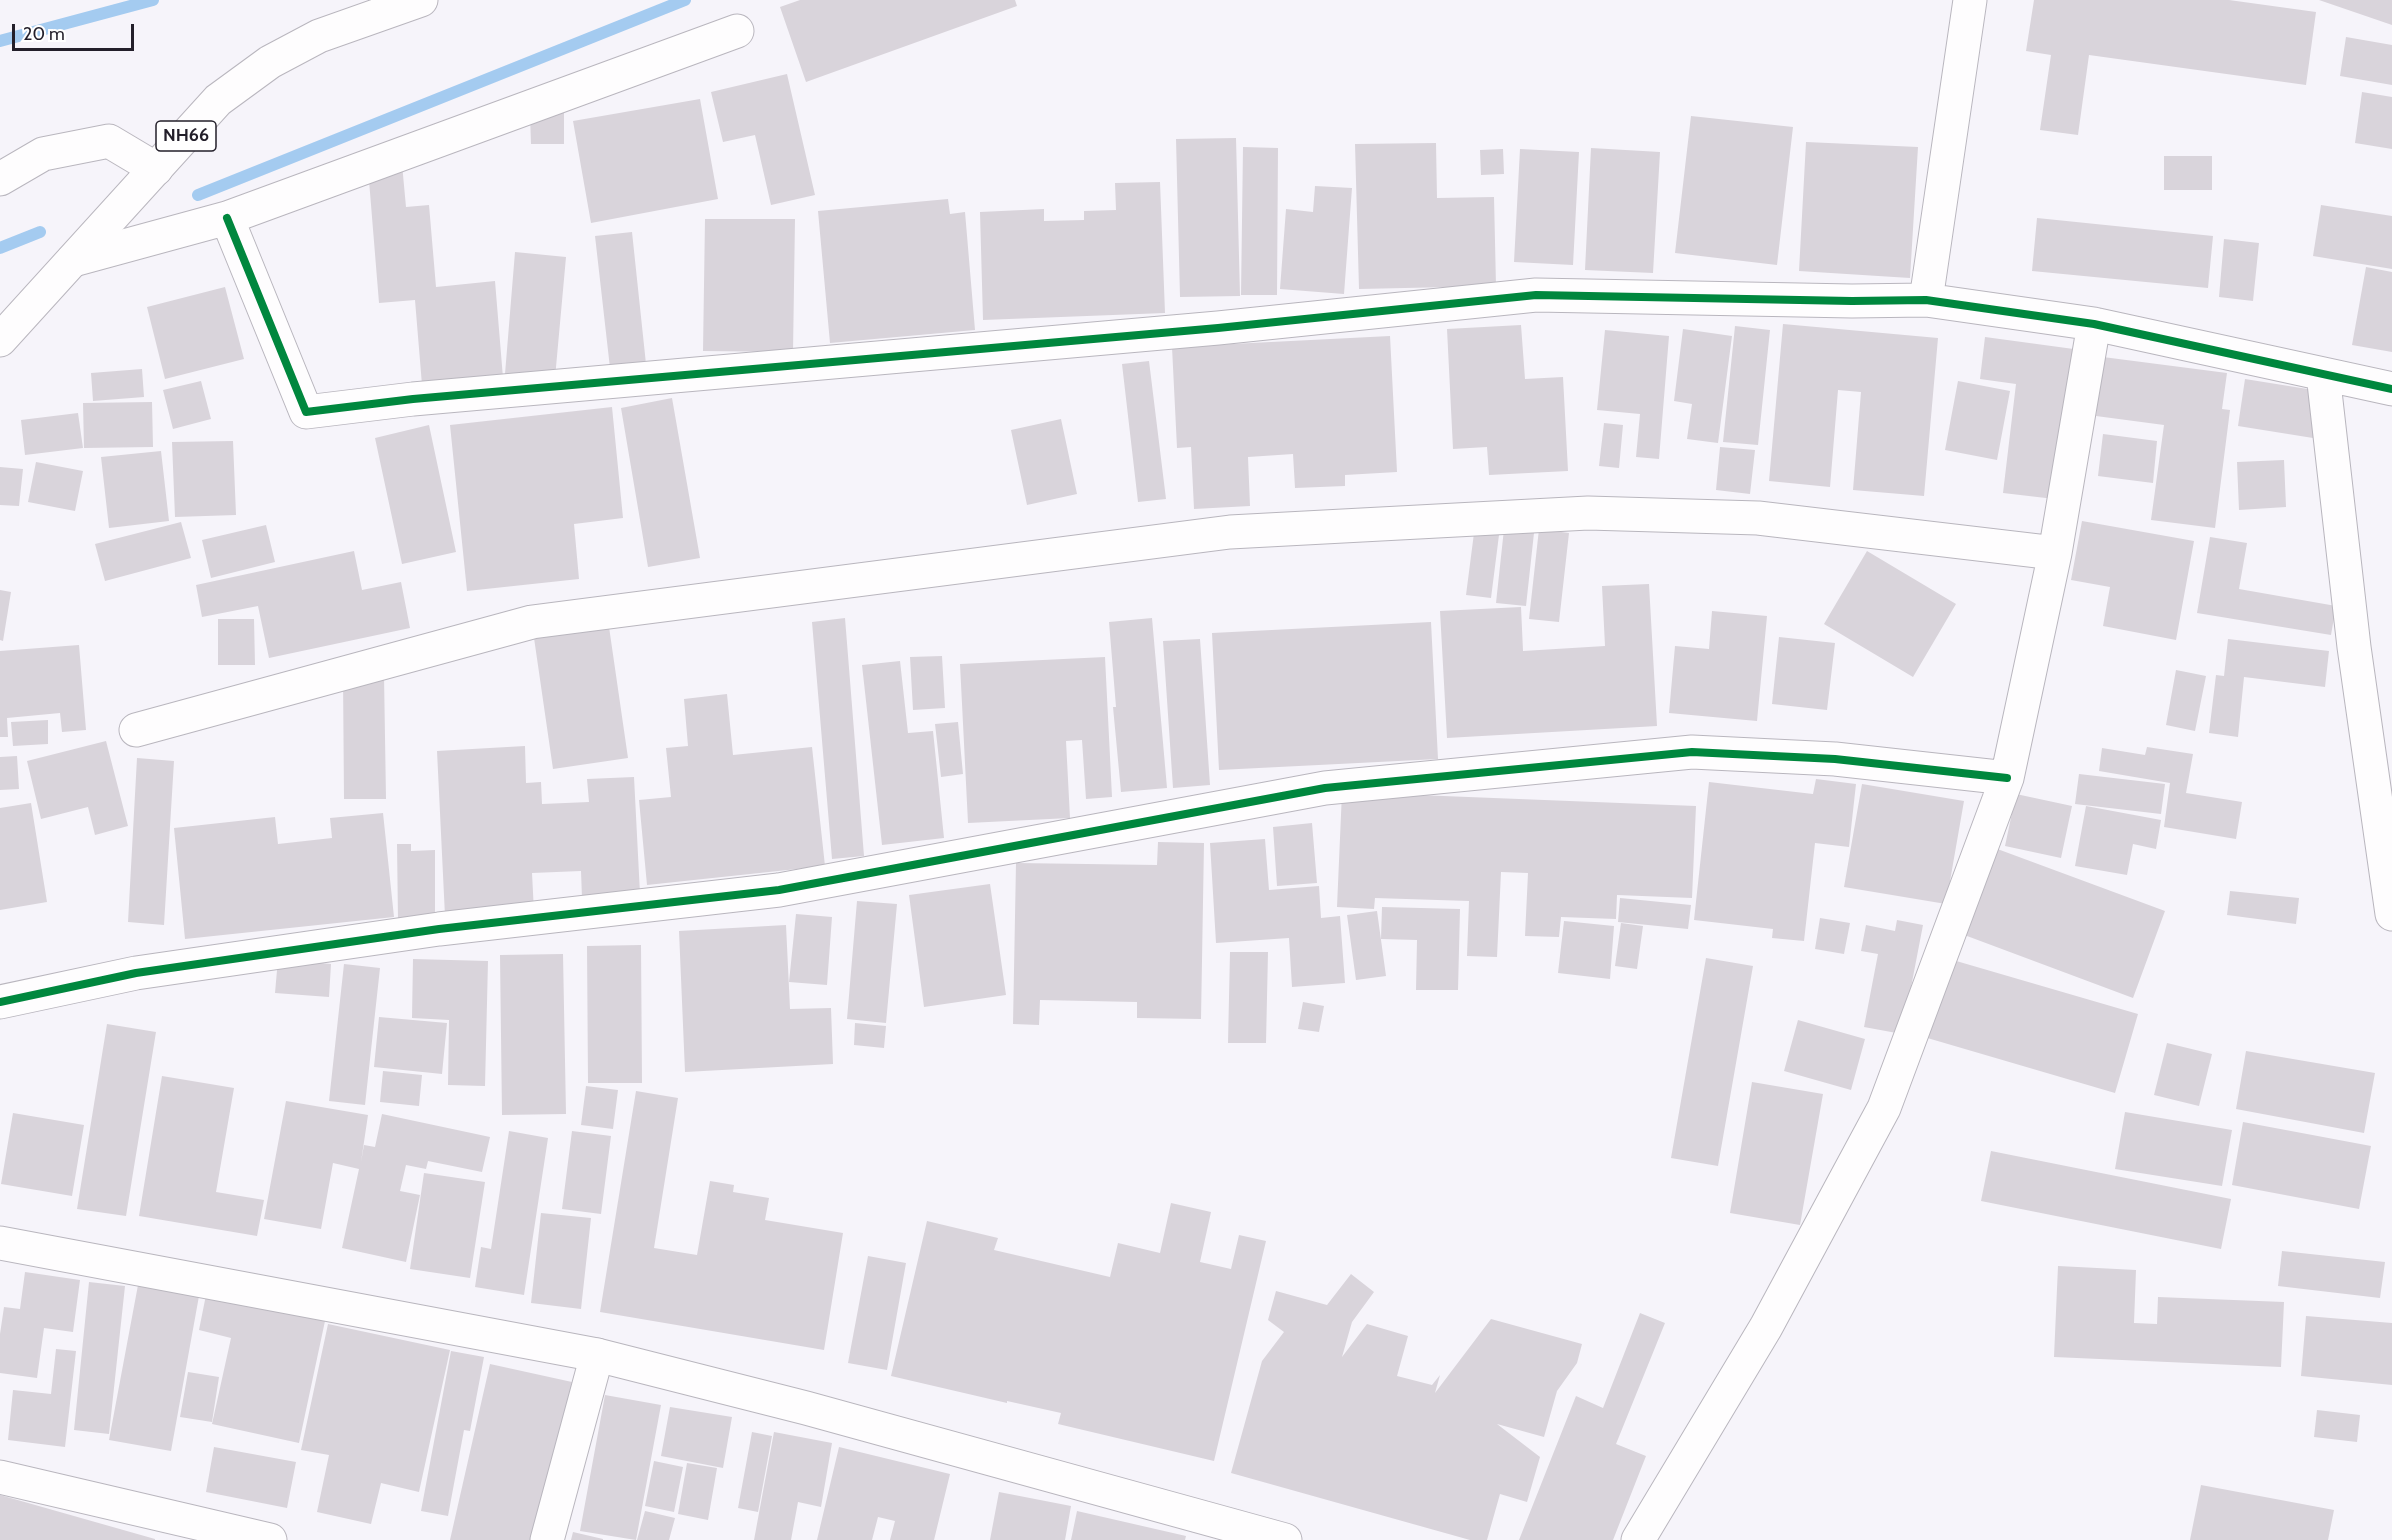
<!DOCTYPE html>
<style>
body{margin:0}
#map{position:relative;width:2392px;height:1540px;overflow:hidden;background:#f6f4fa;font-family:Cabin,sans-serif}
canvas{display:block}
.scale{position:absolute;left:12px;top:24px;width:122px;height:27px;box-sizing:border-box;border:3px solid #231f2a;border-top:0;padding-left:8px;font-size:18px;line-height:21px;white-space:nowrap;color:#231f2a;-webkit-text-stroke:4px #fff;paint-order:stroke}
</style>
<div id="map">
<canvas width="2392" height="1540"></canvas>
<div class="scale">20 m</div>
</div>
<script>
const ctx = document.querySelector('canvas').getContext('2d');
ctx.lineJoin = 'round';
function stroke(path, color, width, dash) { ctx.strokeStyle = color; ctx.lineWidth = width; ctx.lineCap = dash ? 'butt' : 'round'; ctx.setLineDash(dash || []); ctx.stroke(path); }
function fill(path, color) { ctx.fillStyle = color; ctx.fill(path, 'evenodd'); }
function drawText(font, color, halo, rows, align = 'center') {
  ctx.font = font + ' Cabin,sans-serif'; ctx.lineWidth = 4.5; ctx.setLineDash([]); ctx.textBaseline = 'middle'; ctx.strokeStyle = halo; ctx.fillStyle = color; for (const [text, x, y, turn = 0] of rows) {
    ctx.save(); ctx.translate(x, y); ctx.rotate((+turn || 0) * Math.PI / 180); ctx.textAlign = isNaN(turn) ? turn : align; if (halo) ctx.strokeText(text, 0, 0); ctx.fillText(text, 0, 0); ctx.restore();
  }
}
stroke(new Path2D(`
 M0 41 153 0
 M198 195 685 0
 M0 248 40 232`), '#a4cbf0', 12);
fill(new Path2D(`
 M800 0H1015L1017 6 806 82 780 7Z
 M2034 0H2229L2316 12 2306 85 2089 55 2078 135 2040 130 2051 55 2026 51Z
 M2319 0H2392V25Z
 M2346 37 2392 45V85L2340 76Z
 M787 74 815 195 771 205 755 135 723 142 711 92Z
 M2362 92 2392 97V149L2355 143Z
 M700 99 718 199 591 223 573 121Z
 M564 113V144H531L530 114Z
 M1691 116 1793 127 1777 265 1675 253Z
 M1236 138 1240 296 1180 297 1176 139Z
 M1806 142 1918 147 1910 278 1799 271Z
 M1436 143 1437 198 1494 197 1496 286 1359 289 1355 144Z
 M1243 147 1278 148 1277 295H1241Z
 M1591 148 1660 152 1653 273 1585 270Z
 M1503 149 1504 174 1481 175 1480 150Z
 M1520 149 1579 152 1573 265 1514 262Z
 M2164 156H2212V190H2164Z
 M402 164 406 207 429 205 436 287 495 281 503 378 422 385 415 300 379 303 368 168Z
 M1160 182 1165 313 983 320 980 212 1044 209V221L1084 220V211L1116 210 1115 183Z
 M1315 186 1352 188 1344 294 1280 289 1286 209 1313 212Z
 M948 199 950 214 965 212 975 330 830 343 818 211Z
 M2321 205 2392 216V269L2313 256Z
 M2037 218 2213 236 2208 288 2032 271Z
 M705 219H795L793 352 703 351Z
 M632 232 646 364 610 368 595 236Z
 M2224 239 2259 243 2253 301 2219 297Z
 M515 252 566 257 555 378 505 374Z
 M2366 267 2392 272V352L2352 345Z
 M225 287 244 359 165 379 147 307Z
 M1783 324 1938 338 1924 496 1853 490 1861 392 1838 390 1830 487 1769 481Z
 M1521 325 1525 379 1563 377 1568 471 1489 475 1487 447 1453 449 1447 329Z
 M1735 326 1770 330 1758 445 1723 442Z
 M1683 329 1732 336 1718 443 1687 439 1692 404 1674 401Z
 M1605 330 1669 336 1659 459 1636 457 1640 414 1597 410Z
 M1390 336 1397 472 1345 475V486L1295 488 1293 454 1248 457 1250 506 1194 509 1191 447 1177 448 1172 347Z
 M1985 337 2081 350 2063 500 2003 493 2016 384 1980 379Z
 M2103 357 2227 373 2222 409 2230 410 2215 528 2151 520 2164 425 2096 416Z
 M1149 361 1166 499 1138 502 1122 364Z
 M142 369 144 397 93 401 91 373Z
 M2245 379 2320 391 2313 438 2238 426Z
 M201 381 211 419 173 429 163 390Z
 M1958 381 2010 391 1997 460 1945 450Z
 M672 398 700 558 648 567 621 408Z
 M152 402 153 447 84 448 83 403Z
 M612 407 623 518 574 524 579 579 467 591 450 425Z
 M78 413 83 448 25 455 21 420Z
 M1061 419 1077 494 1027 505 1011 430Z
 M1604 423 1623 425 1619 468 1599 466Z
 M429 425 456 552 402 564 375 438Z
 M2103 434 2157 441 2153 483 2098 476Z
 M233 441 236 515 175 517 172 442Z
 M1720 447 1755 450 1750 494 1716 490Z
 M161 451 169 521 109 528 101 457Z
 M2284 460 2286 507 2239 510 2237 462Z
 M36 462 83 471 75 511 28 502Z
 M0 467 23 469 19 506 0 505Z
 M2082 521 2194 541 2176 640 2103 626 2110 587 2071 580Z
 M181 522 191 558 105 581 95 544Z
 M266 525 275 562 211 578 202 540Z
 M1504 529 1534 533 1526 606 1496 603Z
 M1539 529 1569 533 1559 622 1529 619Z
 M1474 533 1499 535 1491 598 1466 595Z
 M2210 537 2247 543 2239 589 2336 606 2331 635 2197 613Z
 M354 551 362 590 401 582 410 628 269 658 258 606 202 617 196 585Z
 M1867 551 1956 604 1913 677 1824 624Z
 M1649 584 1657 726 1447 738 1440 611 1521 607 1523 651 1605 646 1602 586Z
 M0 590 11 592 3 641 0 640Z
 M1712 611 1767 616 1757 721 1669 713 1675 646 1709 649Z
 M845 618 864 856 832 859 812 622Z
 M1152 618 1167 788 1121 792 1113 707H1116L1109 622Z
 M218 619H254L255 665H218Z
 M608 620 628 758 553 769 533 631Z
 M1431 622 1438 759 1219 770 1212 633Z
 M1779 637 1835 643 1827 710 1772 704Z
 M1200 639 1210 785 1173 788 1163 641Z
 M2228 639 2329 651 2325 687 2244 677 2238 737 2209 733 2216 675 2224 676Z
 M79 645 86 730 62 732 60 713 7 718 8 737H0V651Z
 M942 656 945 708 913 710 910 657Z
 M1105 657 1112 797 1086 799 1082 740 1066 741 1070 818 968 823 960 664Z
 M900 661 908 733 933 731 944 838 882 845 862 665Z
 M2176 670 2206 676 2195 731 2166 725Z
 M384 675 386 799H344L343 676Z
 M727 694 733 755 812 747 825 866 647 885 639 800 671 797 666 748 688 746 684 699Z
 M48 720V744L13 746 11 722Z
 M958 722 963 774 941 777 935 724Z
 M106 741 128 826 95 835 88 807 41 819 27 761Z
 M525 746 526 783 541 782 542 804 589 802 587 779 634 777 640 894 582 898 581 871 532 873 534 912 445 916 437 751Z
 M2147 747 2193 754 2186 793 2242 802 2236 839 2164 827 2170 783 2099 771 2102 748 2145 755Z
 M17 756 19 789 0 790V757Z
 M137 758 174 761 164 925 128 922Z
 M2079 774 2165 784 2161 814 2075 804Z
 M1816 779 1856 784 1849 847 1815 843 1804 941 1772 938 1773 929 1694 920 1709 782 1813 794Z
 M1862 784 1964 801 1946 904 1844 887Z
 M1342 792 1696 806 1692 898 1617 895 1616 919 1561 917 1559 937 1525 936 1528 873 1501 872 1497 957 1467 956 1469 901 1375 898 1374 909 1337 907Z
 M2016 794 2072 806 2061 858 2005 846Z
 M31 803 47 902 0 910V808Z
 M2086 806 2161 820 2156 849 2133 844 2127 875 2075 866Z
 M383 813 394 917 185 939 174 828 275 817 278 844 332 838 330 818Z
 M1312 823 1317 883 1277 886 1273 827Z
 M1265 839 1269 890 1319 886 1321 918 1340 916 1345 983 1292 987 1289 938 1216 943 1210 843Z
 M1158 842 1204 843 1201 1019 1137 1018V1002L1040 1000 1039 1025 1013 1024 1016 863 1157 865Z
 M397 844H411V851L435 850V919L398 920Z
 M1992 847 2165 911 2133 998 1959 933Z
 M990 884 1006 995 924 1007 909 895Z
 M2230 891 2299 898 2296 924 2227 915Z
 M1620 898 1691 905 1688 929 1618 922Z
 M857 901 897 904 886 1023 847 1019Z
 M1382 907 1460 909 1458 990H1416L1417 940 1381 939Z
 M1377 911 1386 976 1356 980 1347 915Z
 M796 914 832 917 827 985 789 982Z
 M1820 918 1850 923 1844 954 1815 949Z
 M1897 920 1923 925 1902 1034 1864 1027 1878 954 1861 951 1866 925 1895 931Z
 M1564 921 1614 926 1610 979 1558 973Z
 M1621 923 1643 926 1637 969 1615 966Z
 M786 925 790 1009 831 1008 833 1064 685 1072 679 931Z
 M641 945 642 1083H588L587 946Z
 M1230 952H1268L1266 1043H1228Z
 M563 954 566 1114 502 1115 500 955Z
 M1706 958 1753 966 1718 1166 1671 1158Z
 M1946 958 2138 1014 2115 1093 1924 1037Z
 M278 959 331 964 329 997 275 993Z
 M413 959 488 961 485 1086 448 1085 449 1020 412 1018Z
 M344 964 380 968 365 1105 329 1101Z
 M1303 1002 1324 1006 1319 1032 1298 1029Z
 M379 1017 447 1023 442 1074 374 1067Z
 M1798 1020 1865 1039 1851 1090 1784 1071Z
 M855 1023 886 1026 884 1048 854 1045Z
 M107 1024 156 1032 126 1216 77 1209Z
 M2167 1043 2212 1054 2199 1106 2154 1095Z
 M2246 1051 2375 1073 2364 1133 2236 1109Z
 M383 1071 422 1075 419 1106 380 1102Z
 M162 1076 234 1088 216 1192 264 1200 257 1236 139 1216Z
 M1752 1082 1823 1094 1800 1225 1730 1213Z
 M586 1086 618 1090 613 1129 581 1125Z
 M636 1091 678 1098 654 1248 697 1255 710 1181 734 1185 733 1192 769 1198 765 1220 843 1233 824 1350 600 1312Z
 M286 1101 368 1115 361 1162 364 1145 375 1147 382 1114 490 1137 482 1172 428 1161 426 1169 406 1165 400 1191 420 1195 406 1262 342 1248 359 1169 333 1163 321 1229 264 1219Z
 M2125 1112 2232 1130 2222 1186 2115 1169Z
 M13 1113 84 1125 72 1196 1 1184Z
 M2243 1122 2371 1146 2359 1209 2232 1185Z
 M509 1131 548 1138 524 1295 475 1287 481 1247 491 1249Z
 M572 1131 611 1136 601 1214 562 1209Z
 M1991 1151 2231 1199 2221 1249 1981 1201Z
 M424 1173 485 1182 470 1278 410 1269Z
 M1171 1203 1211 1212 1200 1262 1231 1269 1239 1235 1266 1241 1214 1461 1058 1424 1061 1413 1007 1401V1403L891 1376 927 1221 998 1238 994 1250 1110 1277 1118 1243 1160 1253Z
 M541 1213 591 1218 581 1309 531 1303Z
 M2282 1251 2385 1262 2380 1298 2278 1286Z
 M868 1256 906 1263 887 1370 848 1363Z
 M2058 1266 2136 1270 2134 1323 2157 1324 2158 1297 2284 1302 2281 1367 2054 1357Z
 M25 1272 80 1280 73 1332 44 1328 37 1378 0 1373V1334L4 1307 20 1309Z
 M1351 1274 1374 1292 1352 1322 1342 1357 1367 1324 1408 1336 1397 1376 1432 1385 1440 1375 1435 1393 1491 1319 1582 1344 1577 1363 1557 1391 1544 1437 1497 1424 1540 1457 1527 1502 1500 1494 1487 1540H1470L1231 1473 1262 1361 1284 1332 1268 1320 1276 1291 1327 1305Z
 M89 1282 125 1286 109 1434 74 1430Z
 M138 1285 199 1296 171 1451 109 1440Z
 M206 1295 325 1321 299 1443 212 1424 231 1338 199 1330Z
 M1640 1313 1665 1323 1616 1444 1646 1456 1613 1540H1519L1576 1396 1603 1408Z
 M2306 1316 2392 1323V1385L2301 1376Z
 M328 1324 450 1350 419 1492 381 1483 371 1524 317 1512 329 1455 301 1450Z
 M56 1349 76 1351 65 1447 8 1440 13 1390 51 1394Z
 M451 1351 484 1357 470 1431 464 1430 448 1516 421 1511Z
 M490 1364 572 1382 544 1507 534 1540H450Z
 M188 1372 219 1377 212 1422 180 1417Z
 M605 1395 661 1405 636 1540 580 1531Z
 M670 1407 732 1417 723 1468 661 1456Z
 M2317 1410 2360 1415 2357 1442 2314 1437Z
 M752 1432 772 1436 758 1512 738 1508Z
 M774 1432 832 1443 821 1507 798 1502 791 1540H754Z
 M214 1447 296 1462 287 1508 206 1492Z
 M839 1447 950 1474 934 1540H890L895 1521 878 1517 872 1540H817Z
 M654 1461 683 1467 674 1512 645 1506Z
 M687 1463 717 1468 708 1520 678 1514Z
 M2201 1485 2334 1510 2328 1540H2190Z
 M999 1492 1071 1506 1065 1540H990Z
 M0 1495 155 1539V1540H0Z
 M645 1511 675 1518 669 1540H637Z
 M1077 1511 1186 1536 1185 1540H1071Z
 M573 1532 603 1539V1540H571Z`), '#d9d4db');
const minor = new Path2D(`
 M0 179 43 154 109 141 156 169
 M227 218 306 412 413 399 1218 328 1536 295 1852 301 1926 300 2094 324 2392 389
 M73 260 227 218 737 31
 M1926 300 1970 0
 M2323 374 2354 647 2392 914
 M136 730 532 622 1230 532 1588 513 1758 518 2055 553
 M0 1002 136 973 439 929 779 890 1325 788 1692 752 1835 759 2007 778
 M0 1477 270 1540
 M547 1540 597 1355
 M1638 1540 1766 1327 1884 1108 2007 778 2055 553 2094 324`);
const tertiary = new Path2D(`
 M0 1243 597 1355 806 1408 1285 1540`);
const trunk = new Path2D(`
 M0 340 218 100 270 62 319 36 421 0`);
stroke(minor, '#b9b6be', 35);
stroke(tertiary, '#b9b6be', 35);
stroke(trunk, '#b9b6be', 35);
stroke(minor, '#fefdfe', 33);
stroke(tertiary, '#fefdfe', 33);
stroke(trunk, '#fefdfe', 33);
stroke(new Path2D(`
 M227 218 306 412 413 399 1218 328 1536 295 1852 301 1926 300 2094 324 2392 389
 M0 1002 136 973 439 929 779 890 1325 788 1692 752 1835 759 2007 778`), '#00873e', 8);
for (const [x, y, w] of [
 [186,136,60]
]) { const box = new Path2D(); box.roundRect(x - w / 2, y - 15, w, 30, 4.5); ctx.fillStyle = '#fff'; ctx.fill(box); stroke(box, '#231f2a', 1.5); }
drawText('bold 18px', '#231f2a', null, [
 ["NH66",186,136]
]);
</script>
